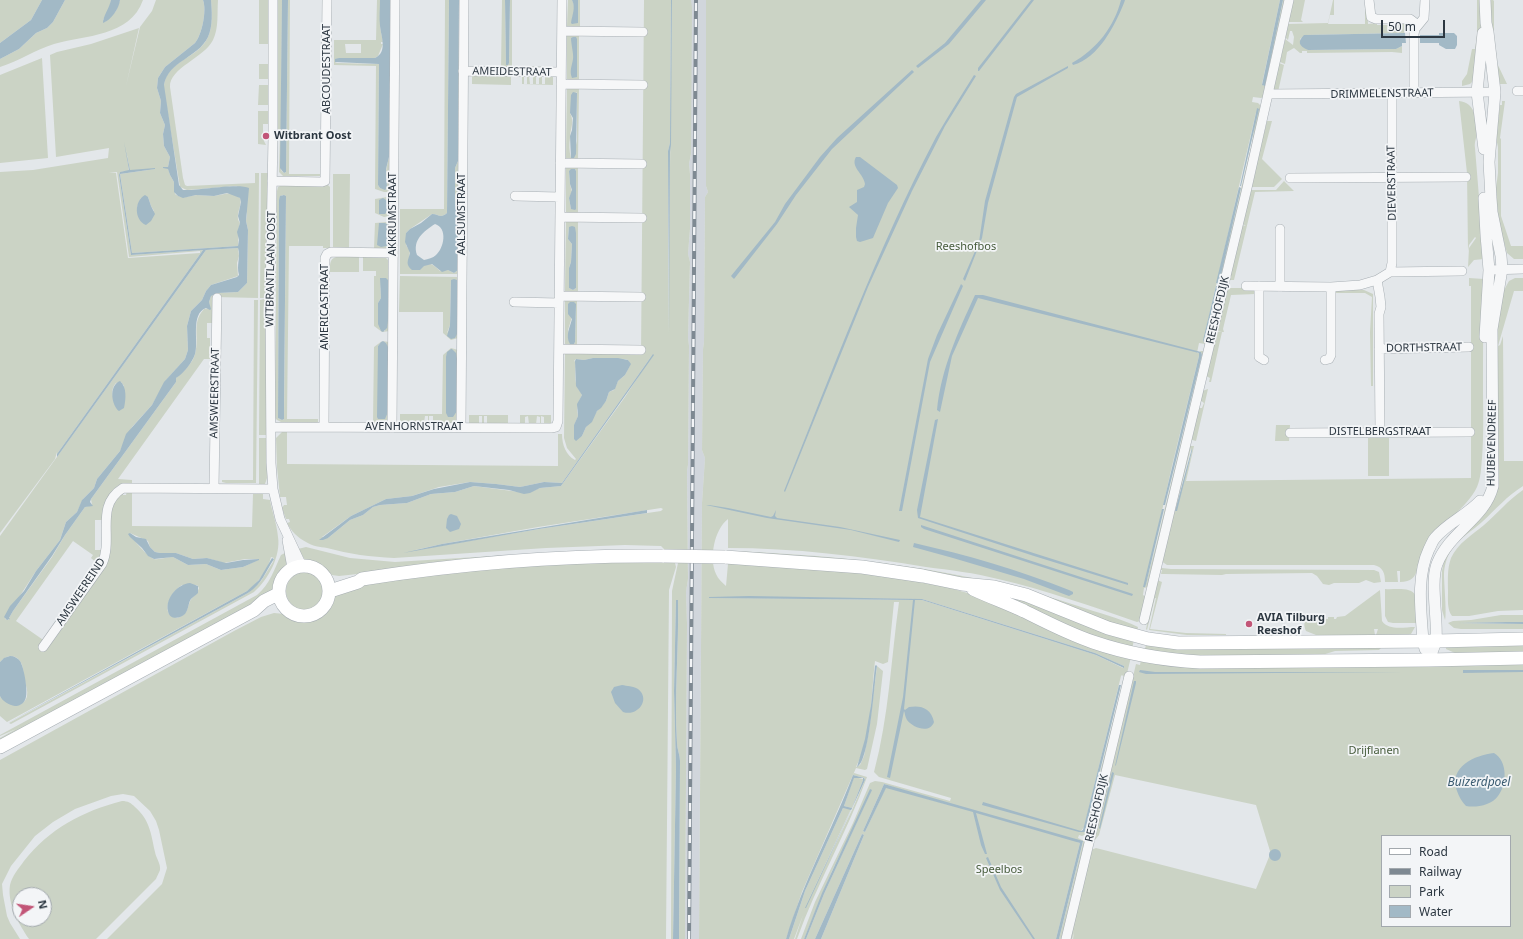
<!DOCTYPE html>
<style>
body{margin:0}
#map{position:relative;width:1523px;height:939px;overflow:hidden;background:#e3e7ea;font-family:"Noto Sans",sans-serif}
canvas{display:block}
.legend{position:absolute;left:1381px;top:835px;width:130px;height:92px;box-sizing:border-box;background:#f3f5f7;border:1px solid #a3a9ae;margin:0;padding:5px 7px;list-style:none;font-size:12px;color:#2c3741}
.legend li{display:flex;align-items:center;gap:8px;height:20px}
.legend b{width:20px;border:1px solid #a3a9ae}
.north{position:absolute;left:12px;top:887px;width:40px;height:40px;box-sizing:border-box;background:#f3f5f7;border:1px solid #a3a9ae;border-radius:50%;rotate:77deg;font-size:11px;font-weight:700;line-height:16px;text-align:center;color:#2c3741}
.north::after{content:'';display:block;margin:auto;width:14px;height:18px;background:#c25577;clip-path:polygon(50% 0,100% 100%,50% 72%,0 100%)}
.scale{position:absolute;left:1381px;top:20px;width:64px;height:18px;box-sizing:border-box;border:2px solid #2c3741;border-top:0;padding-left:5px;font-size:12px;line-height:14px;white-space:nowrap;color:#2c3741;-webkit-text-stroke:3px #f3f5f7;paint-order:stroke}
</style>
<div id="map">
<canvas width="1523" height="939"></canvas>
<ul class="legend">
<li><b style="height:5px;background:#fff"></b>Road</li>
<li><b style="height:5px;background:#7e8992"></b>Railway</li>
<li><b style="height:11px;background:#cbd3c5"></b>Park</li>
<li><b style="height:11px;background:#a2b9c6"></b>Water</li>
</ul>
<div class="north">N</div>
<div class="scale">50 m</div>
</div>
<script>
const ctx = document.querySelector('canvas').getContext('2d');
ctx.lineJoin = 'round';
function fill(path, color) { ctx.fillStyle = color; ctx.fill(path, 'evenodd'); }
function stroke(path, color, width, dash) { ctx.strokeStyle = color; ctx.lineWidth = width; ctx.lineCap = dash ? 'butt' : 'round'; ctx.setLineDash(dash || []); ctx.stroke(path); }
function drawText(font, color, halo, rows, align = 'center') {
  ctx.font = font + ' "Noto Sans",sans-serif'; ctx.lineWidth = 3.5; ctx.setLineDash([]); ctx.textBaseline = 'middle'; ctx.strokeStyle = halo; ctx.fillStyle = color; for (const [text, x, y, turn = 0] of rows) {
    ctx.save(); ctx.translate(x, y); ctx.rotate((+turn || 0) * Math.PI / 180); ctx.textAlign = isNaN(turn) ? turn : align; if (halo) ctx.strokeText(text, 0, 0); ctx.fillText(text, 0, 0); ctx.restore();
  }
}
fill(new Path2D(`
 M691 0H706V186L708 192 705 197 704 342 703 349 702 450 705 458 702 503 699 939H685L687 625 686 592 688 579 687 471 688 465 689 346 688 338 690 262 688 254 690 229V174L689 164 691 154Z`), '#d1d6dc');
fill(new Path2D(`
 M0 0H42L31 20 0 43Z
 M65 0H111L110 7 103 20 105 22 116 11 120 0H143C130 37 85 35 54 44 35 50 19 61 0 67V59L19 49 36 33 47 28 53 22Z
 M156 0H203C207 10 202 35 195 43L165 67 158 78 157 88 161 101 160 113 165 125 163 134 164 146 170 157 168 167 164 168H168L170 175 174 182 175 194C183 200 188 196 197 195 202 195 207 196 213 196 225 195 228 190 240 198 243 206 234 215 240 223 237 231 239 238 238 246L132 253 120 174 155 169 130 171 126 150 129 171 120 172 119 175 131 255 203 250 57 454V452L55 459 0 533V172L33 170 108 158 109 148 56 157 50 55 57 52 91 44 139 28 126 86 140 27 152 11ZM117 172 129 257 200 251V253L128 258 116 173H109ZM148 197 151 206 154 211 137 207 141 198Z
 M211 0H218C217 13 219 28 213 40 204 58 169 68 170 87L183 178 185 185 187 186 255 183V173H259L258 298 215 297 212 323H207V338H210V359H204L118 479 132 480V484C128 484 122 483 119 485 109 491 102 509 102 520H95V550H102L100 561H98L97 562 98 564 91 573 90 572 97 563 91 558 93 555 73 541 16 621 49 644 108 559 110 509 123 491V495H126L127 491H132V526L252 527 253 494H263V499L270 500C272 512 277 524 278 537 281 556 268 580 254 592L11 724 9 723 248 593 261 581 273 562 274 558 271 557C268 570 258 583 247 591L7 722 0 716V695L1 698 19 705C23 703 26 701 27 696 28 691 26 686 25 681 23 676 24 670 22 665 18 654 7 654 0 662V536L206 250 238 248 239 256 237 263 238 276 211 285 206 291 202 300 191 311 187 326 188 350 185 359 167 379 152 405 132 427 120 451 97 479 94 488 83 499 77 512 66 522 60 540 36 571 5 619 9 620V618L13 611 52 557 65 535 85 507 92 505 91 499 176 382V378C183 372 193 363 195 354 200 337 191 323 204 309L210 308 209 302 211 296 218 293 238 292 247 283 248 230 246 221 247 214 237 186 187 190 180 187 164 91C162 61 195 61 207 39 213 28 212 13 211 0ZM121 382 124 386 115 404C113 396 110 390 116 383ZM130 533 148 541 150 547 155 552 160 553H176L193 559 207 558 224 563 245 559H259L256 561 243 567 221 570 206 564 188 565 173 557C167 557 160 560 154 559 149 558 131 538 130 533ZM182 585H197L199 588C196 596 193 596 190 601 187 610 187 615 177 618L169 614C164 604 173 591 182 585Z
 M259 0H269V44H259Z
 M278 0H282L281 170 284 173 286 172 288 0H290L289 172V174H320V176H283L279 172 280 136 277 135Z
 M377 0H380V27L383 42H381V44H383L378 56 375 58H339L335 62 337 63 379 64 378 185 380 188 385 189 388 182C384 173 387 166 389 157L391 23V192H384L375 189 376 66 334 65V40H376ZM345 44H361V53H346Z
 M445 0H449L447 213C440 219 439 214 432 214L410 229 406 233V245L410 251 409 257C420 259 432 262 440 271L448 270 454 273 458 270V215L455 203V168L458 161 459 0H461L459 274H400V209H444Z
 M502 0H505L506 65 509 63 510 0H512V66L554 67V69H501Z
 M568 0H572C575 5 575 13 572 18L578 22V0H580V27L567 26Z
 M644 0H671L670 143 668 151V334L672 0H691L692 8 691 154 689 164 690 174V229L688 254 690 262 688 338 689 346 688 465 687 471 688 579 686 592 687 624 685 939H679L680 761C680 755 677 749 677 743 674 696 679 648 678 601L676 600 674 691 676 768 673 939H671L672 591 678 563H675L676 567 669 590 666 939H107L162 884 167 868 159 830 156 821 150 811 134 796 123 794 111 796 75 809 53 822 35 836 11 866 2 884 3 895 7 916 10 923 20 939H0V760L234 631 261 617 274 613 285 614 294 621H308L322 614 327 610 334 597 341 591 378 581 437 573 581 562 674 563V550H665L385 571 339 576 332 575 321 568 305 560 298 549 306 547 350 558 395 562 575 551 664 549 661 546 625 545 546 548 394 558C371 557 349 554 327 548 320 547 312 546 306 542 298 538 291 531 287 523L290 522 289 519H286L282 508 284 505H287L286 497H280L277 467 276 438 282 432H287V464L558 466V434H562C562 445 566 455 575 460L576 459 567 448 564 438 565 354 568 353H630V355H641ZM653 354 625 397 561 486 540 488 527 493 474 486 455 492 431 494 407 503 380 505 373 507 363 515 350 520 328 538 322 537 351 516 386 499 412 496 439 487 470 482 496 484 520 487 544 482 562 483ZM593 358 625 359 628 360 630 365 625 375 618 381 614 390 609 392 606 401 597 411 586 427 582 436 574 439 575 432 574 426 578 416 577 410 579 401 582 395C581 391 578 390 577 386 575 383 575 366 576 362L574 361 576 359 584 360ZM661 508 663 509 661 511 539 529 411 551 442 544 538 527Z
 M706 0H1280L1262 84 1264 86 1283 0H1286L1265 97 1261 98 1253 97 1252 102 1258 103 1263 108 1205 344 1199 343 1197 353H1199V356L1172 466 1145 587 1156 545 1202 355 1200 351H1203L1205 354 1148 587 1144 588 1143 595 1146 597 1140 621 1137 622C1091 606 1045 590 998 579 975 573 950 570 926 567 861 556 794 548 728 548V519C714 530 709 558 716 574 718 579 722 582 726 586L728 564H725V562L881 575 946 587 982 597 1131 657 1088 833 1082 836 1079 835 1078 838 1086 842 1062 939H1059L1083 842 1078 840 1077 842 1080 843 1056 939H821L864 835 862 834 815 939H806L824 894 872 789 832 871 804 939H801L815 902 853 823 870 783 875 781 882 782 950 801 951 798 879 777 874 772C889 716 891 659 899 602H894L888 662 883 664 875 661C871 694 872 736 856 767L860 765 864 756 869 731 877 666 883 671 877 724 867 769 865 770 856 768 802 892 786 939H699L702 503 705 458 702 450 703 349 704 342 705 197 708 192 706 186ZM1257 108 1252 143 1205 340 1203 342ZM709 598 922 599 1095 653 1124 666 1123 668 1096 655 922 600ZM1122 675 1124 677 1085 832 1081 831 1084 827 1121 676ZM884 784 949 805 886 787 865 832 863 831Z
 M1293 0H1305L1301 20 1303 22H1288Z
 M1333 0H1334V15H1330L1328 24H1365V0H1367L1368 24 1377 23V25H1401V22L1407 23 1405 26V33L1305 35 1300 39 1308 50 1396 49 1402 46V53L1392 52 1307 53V51H1302V53H1300L1294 48 1287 52 1285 64 1280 62 1285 39 1293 45 1294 37 1292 31H1290L1288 40 1285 37 1288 24 1328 23Z
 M1477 0H1481V33L1475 79 1470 84 1462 86V81L1467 74 1472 49H1475L1477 35Z
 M1490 0H1493L1494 1V37L1497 60 1496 61 1507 84H1496L1492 52Z
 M569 35H579V80L570 81 567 79V36Z
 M42 58 48 158 0 163V75Z
 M1279 63 1284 65 1278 92 1273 90Z
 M259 64H269L268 79H259Z
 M472 76H511V85L472 84Z
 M522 76H524V84H527V76H529L530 84H533V76H536V84H539V76H542V84H545V76L553 77V85L522 84Z
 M259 85H268V105H258Z
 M567 88H579L578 159 566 158ZM576 92 577 93V141L576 145 571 158C569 151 569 144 570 138 570 129 575 122 570 113Z
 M1459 101C1475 103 1476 117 1477 132 1477 137 1474 142 1475 148L1484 259 1474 260 1468 267 1469 248 1476 238 1475 237 1469 245 1468 251 1467 173Z
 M1502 101H1505L1500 138 1501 139V216L1511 246H1523V259H1514L1507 253 1498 221 1496 188 1498 173V147L1496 138 1500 105H1502Z
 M258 111H268V124H263V139L266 145 258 144Z
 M1267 121H1272L1262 159 1282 179 1274 187H1251Z
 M568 167H578V213H569L566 212V168ZM575 169 576 171V209H571L569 198 572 192 570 184 569 171Z
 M261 173H268L266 435H259L260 300 264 299V298H260Z
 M333 174H350L349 248H333Z
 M1284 181 1294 191 1255 192 1234 280H1229L1242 225 1246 226 1243 224 1251 190H1276Z
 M282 185H328L330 187V248H323V246H289L287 419H318V422L316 423 281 422 277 420 275 418 277 191 278 187ZM282 195 286 196 284 419 282 420 278 418 279 200Z
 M387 197 391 198 390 216 384 217 375 213V199Z
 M567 221H578V292L565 291 566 222ZM569 227 576 233V288L573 290 569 288V268L571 262 572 244 568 239Z
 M387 222H390V247L387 248H374L375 223Z
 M336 257H359V272H330C330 266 329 259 336 257Z
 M363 257 386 258 388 260V276H390V331L382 332 374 326V276H376V271H363ZM380 278 385 331H381L378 303 381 298Z
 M400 276 459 277 458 338 451 340 443 333V312H399ZM451 280H457V321L447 333 450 325Z
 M1469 278 1484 279C1483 315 1483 350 1483 385 1483 410 1484 434 1482 458 1481 468 1481 478 1477 487 1467 508 1439 526 1425 546 1415 561 1423 582 1400 582V571H1397L1398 582H1385C1385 573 1383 567 1374 565H1167L1161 561 1189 446H1194L1186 481 1471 478V286H1469ZM1191 448 1192 451 1176 511H1175Z
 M1515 278H1523V291H1514L1498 346 1500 345 1503 336 1504 461H1523V486C1507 496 1496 509 1482 522 1472 531 1460 538 1452 549 1447 556 1444 566 1444 575 1444 583 1447 616 1445 620L1442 610V571L1445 556 1452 545 1489 507 1496 490 1494 331 1501 290H1504L1509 281Z
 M1230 288H1255V294L1231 295 1223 329 1224 332H1222L1211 382H1209L1210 378 1206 376 1217 332H1222L1217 331 1227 290Z
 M1336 290H1364L1373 294V386H1371L1370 332 1372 297 1365 293H1336Z
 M254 300H258L256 483H226L222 482V480H253Z
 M567 300H577V346L565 344V301ZM576 304 575 342 574 344 568 330Z
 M382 341 389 342 388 419 384 422 373 423 374 347ZM382 341 386 343 385 419 378 346Z
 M451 348 458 350V420L453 424 433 423V416H429V423H428V416H425L424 423 400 422V414H442L443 355ZM452 349 457 411 446 413Z
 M1208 389 1196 441 1192 440 1191 438 1198 408H1202L1204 403 1200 400 1202 391Z
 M469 415H508V424H487V416H484V424H482V416H479V424L469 423Z
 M520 415H551V423L544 424V417L541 416V424H540V417L537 416 536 424H529L528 416 525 417V424H520Z
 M1276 425H1290L1289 441H1275Z
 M259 438H266L267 478 265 484 259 485Z
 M1368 438H1389V476H1368Z
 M1523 490V610L1498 611 1469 616H1452C1447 610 1448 599 1448 592 1448 580 1447 569 1451 558 1458 543 1472 535 1484 525 1497 514 1508 500 1523 490Z
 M728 551C845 555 967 569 1078 606 1098 613 1120 618 1138 627L1137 633 1053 602Z
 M285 553C286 556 287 559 287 563 286 571 274 590 268 596L0 742V738L16 729 0 736V735L257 595C270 584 274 570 281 555Z
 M1162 568 1171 569 1374 570 1379 572 1381 582 1374 583 1366 580 1359 583H1334L1329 585 1323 584 1317 576 1312 573 1226 574 1222 575 1164 574H1161L1162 570H1159Z
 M286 591a19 19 0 1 1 38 0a19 19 0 1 1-38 0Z
 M1157 580 1162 582 1150 629 1186 633 1226 634V630V635H1187L1149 630 1156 598H1155L1147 630 1146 629Z
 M1385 589C1395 590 1411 586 1416 596L1417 623H1393L1388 622 1385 616Z
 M992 590C1038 601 1078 622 1122 636V637L1134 640 1132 649 1120 646 1119 647C1074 634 1035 610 991 594Z
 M1380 590 1382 621C1389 631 1404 627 1415 627L1411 634 1407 636 1376 635 1378 629H1374L1375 635H1316L1306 631C1304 626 1303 621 1308 617H1322L1323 619H1328V617H1334V619H1336L1337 617 1345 616Z
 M1501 615H1523V622L1459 623 1523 624V629H1461L1454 628 1448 623 1453 621 1471 620Z
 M1523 642V653H1455L1446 649V644Z
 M1147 643 1204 647 1377 645 1381 648 1379 650 1335 651 1319 656 1305 658H1200L1154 655V653L1144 651Z
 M1141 659 1523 662V939H1073L1074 932 1072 939H1069L1091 850 1096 848 1256 889 1269 857 1270 851 1256 805 1115 775 1099 835 1095 840 1094 838 1136 664 1140 665ZM1382 836H1510V926H1382Z
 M854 773 867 777C847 833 817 883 797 939H795L803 915 794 939H789L805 891 843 808 851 809 805 908 852 810 865 780 864 778 853 775Z
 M854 777 863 779V780L852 808 844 806Z
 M122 801C128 801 131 803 135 807 150 820 151 834 155 852 156 858 161 864 160 870 159 873 157 876 156 879L96 939H29C19 924 7 904 10 885 12 876 19 868 24 861 49 829 83 811 122 801ZM20 895H44V919H20Z`), '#cbd3c5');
fill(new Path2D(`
 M42 0H65L53 22 47 28 36 33 19 49 0 59V43L31 20Z
 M111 0H120C119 9 111 20 103 23 103 16 109 9 111 0Z
 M203 0H211C212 12 213 26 208 37 198 58 168 61 164 85L179 185 183 190H187C200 190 239 183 249 188L246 221 248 230 247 283 238 292 218 293 211 296 209 302 211 309 210 310 206 308C190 314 199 341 195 354 192 363 184 373 176 378V382L91 499 90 502 93 506 85 507 65 535 52 556 13 611 9 618 10 619 7 620 4 617 10 606 24 591 36 571 60 540 66 522 77 512 82 500 94 488 97 479 120 451 126 434 152 405 164 382 185 359 188 350 187 326 191 311 202 300 206 291 211 285 237 277 239 275C236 265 241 257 238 248L206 250 57 457V454L203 250 131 255 119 175 120 172 129 170 124 142 130 170 155 168V169L120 174 132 253 238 246 239 240 237 232 240 223 238 216 241 202 240 198 227 193 214 196 196 195 183 198 178 196 174 192V182L170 175 168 169 163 168V167H168L170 157 164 146 163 134 165 125 160 113 161 101 157 88 158 78 165 67 195 43C202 35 207 10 203 0Z
 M282 0H288L286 172 284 173 280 168Z
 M380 0H391L389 157 386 169 387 188 385 190 380 188 378 185 379 64 335 62V59L339 58H375C388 52 381 36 380 26 379 18 380 8 380 0Z
 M449 0H459L458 161 455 168V203L458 215V270L454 273 448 270 442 272 432 264 424 266 420 270H412C405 264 408 261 410 253L405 242 406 233 410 229 421 223 432 214C439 214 440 219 447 213ZM435 224C448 228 444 248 436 255 433 258 428 259 424 260L417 255C412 240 424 231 435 224Z
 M505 0H510L509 63 508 65H506Z
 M572 0H578V23L572 24 571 23C572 15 576 8 572 0Z
 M671 0H672L671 145 670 152 669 334 668 151 670 143Z
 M981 0H986L949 44 918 68 916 66 945 43Z
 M1031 0H1034L979 71H978V68Z
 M1121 0H1125L1124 3C1115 25 1099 58 1073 65L1072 63C1097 49 1114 27 1121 0Z
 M1280 0H1283L1265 86 1262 85Z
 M1405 33 1406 43H1402V46L1396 49 1308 50C1299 46 1297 42 1304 35Z
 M1439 33H1454L1457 36V45L1455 49H1446L1439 45V43H1420V35H1439Z
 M573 37H576L577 39V77L572 78C569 71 572 66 573 59 574 55 571 44 571 38Z
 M1068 66V68L1017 97 988 203 982 238 965 281 963 279 979 242 985 201 1014 97 1016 94Z
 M912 70 914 72 832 149 796 195 777 224 734 279 731 276 775 222 785 204 820 157 837 138Z
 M974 75 976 76 945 126 912 191 868 287 785 492 784 491C832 372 876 251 936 137 948 116 961 96 974 75Z
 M573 92 577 93 576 154 574 158H571L570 136 572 130 573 118 570 113 571 95Z
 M1257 108 1259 109 1241 186H1240Z
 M856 157H860L897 185 898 188 888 203 873 238 860 242 857 241 856 237V228L858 215 849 207 857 202V190L864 187 865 184C864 174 850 167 856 157Z
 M571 169H575L576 171V209L575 210 571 209 569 198 572 190 570 184 569 171Z
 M1239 187 1241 188 1219 284 1216 283Z
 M145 195 148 197 151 206 155 214 151 221 146 225C134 220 134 201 145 195Z
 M284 195 286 196 284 404V419L282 420 278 418 279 200 280 196Z
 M383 198 389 202 388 210 385 214H379V200Z
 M379 223H385L388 225 389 243 387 246 381 247 377 245Z
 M572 226 575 227 576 233V288L573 290 569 288V268L571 262 572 244 568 239 569 227Z
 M380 278H386L389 281 388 321 387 328 383 332 381 331 378 324V303L381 298Z
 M454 279 457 280V334L455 338 451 339 447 336 450 325 451 280Z
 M961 284 963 286 930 362 902 511H899L928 359 937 335Z
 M1216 286H1219L1203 343V340Z
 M975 295H983L1201 352 1202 355 1165 505H1163L1199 356V353L978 298 952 356 940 412 937 410C941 369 958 332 975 295Z
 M570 302H574L576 304 575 342 574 344H570C565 336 570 327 572 319L568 314V304Z
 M383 341 386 343 388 347V412L385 419H378L377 417 378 346 381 342Z
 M451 349H452L456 353 457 359V411L453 417H448L446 413V357L447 352Z
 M653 354 654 355 561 486 540 488 530 493 524 494 509 490 474 486 455 492 431 494 407 503 380 505 373 507 363 515 350 520 328 538 323 540H319L351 516 386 499 412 496 434 489 470 482 496 484 520 487 544 482 562 483Z
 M593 358H618L628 360 631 364 625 375 618 381 615 389 609 392 606 401 601 408 597 411 592 422 586 427 582 436 576 441 574 439V425L578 416 577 404 582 395 576 386 575 361 576 359 584 360Z
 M120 381C127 387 126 399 124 408L119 411C112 406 108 386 120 381Z
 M938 419 920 517 1128 583V585L1034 556 918 518 917 510 935 420Z
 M1192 448V451L1177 511H1175Z
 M709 505 728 508 771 517 773 516 776 510 775 516 777 518 840 527 900 540 899 542 851 530 767 518 706 505Z
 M1162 509H1164L1146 584 1145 587H1143Z
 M647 510V513L539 529 403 553 442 544Z
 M451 514 457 516 461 524 459 529 450 532 446 528 447 519 449 515Z
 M921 525 1133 594 1132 596 924 529 921 527Z
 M130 533 136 537 146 539 150 547 155 552 160 553H176L193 559 207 558 226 563 243 560 259 559V560L243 567 221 570 206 564 188 565 173 557 154 559 148 556 142 548 130 537 128 534Z
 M914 543C967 555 1019 570 1069 590L1073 592V594L1069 596 1024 579 953 558 913 547Z
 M272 558 274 559C265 572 263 583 248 593L4 725 247 591 259 580Z
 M190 583 198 586V593C196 595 193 597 191 599 188 603 189 609 185 614 180 619 169 620 168 611 165 598 178 584 190 583Z
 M749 596 922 599 1095 653 1124 666V668L1096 655 922 600H915L904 709 905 710 909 707C921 705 931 708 934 722 930 734 913 728 907 720 905 717 905 713 904 711L890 778 887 777 903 697 913 600 709 598V597Z
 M676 600H678V601C679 648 674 696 677 743 677 749 680 755 680 761L679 939H673L676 768 674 691Z
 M1507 622H1523V624L1458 623Z
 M10 656C14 656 18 658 20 661 24 667 29 694 25 700 23 704 19 706 15 706 9 705 2 701 0 696 0 687 0 671 0 662L4 658Z
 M876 665 877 666C874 683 870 761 857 767L865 739 871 705 875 666Z
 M1140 670 1155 672H1404L1146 674 1139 672Z
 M1463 670H1523V672L1463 673Z
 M1134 681H1136V683L1116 765 1115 766Z
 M622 685C627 686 633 686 638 689 651 699 638 717 623 712L615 703 611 692 614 687Z
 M1119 685H1121L1085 832H1079L982 805 983 802 1081 831 1083 830Z
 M1494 753C1508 761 1507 785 1498 796 1492 805 1476 808 1466 806 1462 802 1459 797 1457 791 1448 767 1475 755 1494 753Z
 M1112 772 1114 773 1100 829 1099 828Z
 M853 775 864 778 865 780 806 908H805L851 810 843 808 805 891 789 939H786C803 882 832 830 853 775ZM854 778H863V780L852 808 844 806Z
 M884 784 1083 841 1059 939H1056L1080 843 976 813 987 854H985L981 845 973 812 886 788 865 832 863 831Z
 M870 789 872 790 824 894 806 939H804L822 893Z
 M862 834 864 835 821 939H815Z
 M1269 855a6 6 0 1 1 12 0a6 6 0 1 1-12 0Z
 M988 857 1001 887 1035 939H1033L1000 890 986 858Z`), '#a2b9c6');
const minor = new Path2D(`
 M273 0V137L270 298 271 463 273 489 280 519 302 566
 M1369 0 1371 17 1376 19H1410L1418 25
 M562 31 643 32
 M463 71 561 72
 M561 84 643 85
 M1517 91H1523
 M1414 93V34L1415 29 1424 18 1425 0
 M1269 94 1495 92
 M560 163 642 164
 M1290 178 1466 177
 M272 181 322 182 325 181 327 0
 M515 196 560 197
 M560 217 642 218
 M1280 229V287
 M1489 270 1523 269
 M1390 272 1392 263V93
 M1377 280 1380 297 1381 307 1379 314 1380 432
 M1246 286 1331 287 1360 285 1377 280 1390 272 1462 271
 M1259 286V357L1264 360
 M559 296 641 297
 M514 302 559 303
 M559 349 641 350
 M1379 349 1469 347
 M1325 360 1329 359 1331 355V287
 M271 427 551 428 556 427 558 421 562 0
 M324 427 325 258 327 254 331 252 393 253
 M461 427 464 0
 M392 428 395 0
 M1290 433 1470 432
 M214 488 217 298
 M287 540 292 568
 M1144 620 1247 188 1289 0
 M43 647 102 564C114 538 94 506 123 488L273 489
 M1066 939 1129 676`);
const tertiary = new Path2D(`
 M1483 33 1477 92 1484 149
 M1484 198 1486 235 1489 270 1485 337
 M1425 649 1423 641C1421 611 1416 577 1429 549 1431 546 1432 541 1435 538 1446 524 1467 515 1480 501
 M1429 660C1431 654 1435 646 1436 640 1438 619 1430 582 1437 564 1450 531 1485 519 1493 486L1492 329 1502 269 1501 256 1492 212 1491 198 1489 162 1495 92 1488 32 1486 23 1485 0`);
const secondary = new Path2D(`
 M725 557 862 567 923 576 962 584 994 587 1026 595 1108 628 1148 639 1178 643 1436 641 1523 639
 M279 591a25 25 0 1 1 50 0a25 25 0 1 1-50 0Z
 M973 589C990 597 1007 603 1024 611 1046 622 1069 634 1093 642 1128 654 1163 660 1200 662L1429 660 1523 658
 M330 591 358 582 362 579C462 563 563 555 664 556
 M0 747 254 610 264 601 278 594`);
stroke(minor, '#a8afb4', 10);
stroke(tertiary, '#a8afb4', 12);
stroke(secondary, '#a8afb4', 14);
stroke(minor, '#f6f7f8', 9);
stroke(tertiary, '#f6f7f8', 11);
stroke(secondary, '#fff', 13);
const rail = new Path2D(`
 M689 939 696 0`);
stroke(rail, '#7e8992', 4);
stroke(rail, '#f3f5f7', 2.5, [8]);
const secondaryBridge = new Path2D(`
 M664 556 725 557`);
stroke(secondaryBridge, '#a8afb4', 14, []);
stroke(secondaryBridge, '#fff', 13);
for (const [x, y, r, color] of [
 [266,136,4,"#c25577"],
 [1249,624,4,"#c25577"]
]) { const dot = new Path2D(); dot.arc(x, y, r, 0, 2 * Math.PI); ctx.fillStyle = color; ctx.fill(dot); stroke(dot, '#f3f5f7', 1.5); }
drawText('11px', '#2c3741', '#f3f5f7', [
 ["ABCOUDESTRAAT",327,69,-90],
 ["AMEIDESTRAAT",512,72,1],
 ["DRIMMELENSTRAAT",1382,94,-1],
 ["DIEVERSTRAAT",1392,183,-91],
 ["AKKRUMSTRAAT",393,214,-90],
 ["AALSUMSTRAAT",462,214,-90],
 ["WITBRANTLAAN OOST",271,269,-89],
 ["AMERICASTRAAT",325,307,-90],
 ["REESHOFDIJK",1218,310,-77],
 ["DORTHSTRAAT",1424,348,-1],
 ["AMSWEERSTRAAT",215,393,-89],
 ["AVENHORNSTRAAT",414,427],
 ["DISTELBERGSTRAAT",1380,432],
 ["HUIBEVENDREEF",1492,443,-89],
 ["AMSWEEREIND",81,592,-56],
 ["REESHOFDIJK",1097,808,-77]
]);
drawText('bold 11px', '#2c3741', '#f3f5f7', [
 ["Witbrant Oost",274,136],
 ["AVIA Tilburg",1257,618],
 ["Reeshof",1257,631]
], 'left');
drawText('11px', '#465b3b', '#f3f5f7', [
 ["Reeshofbos",966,247],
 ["Drijflanen",1374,751],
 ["Speelbos",999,870]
]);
drawText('italic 12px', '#3a5b71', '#f3f5f7', [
 ["Buizerdpoel",1479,783]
]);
</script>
